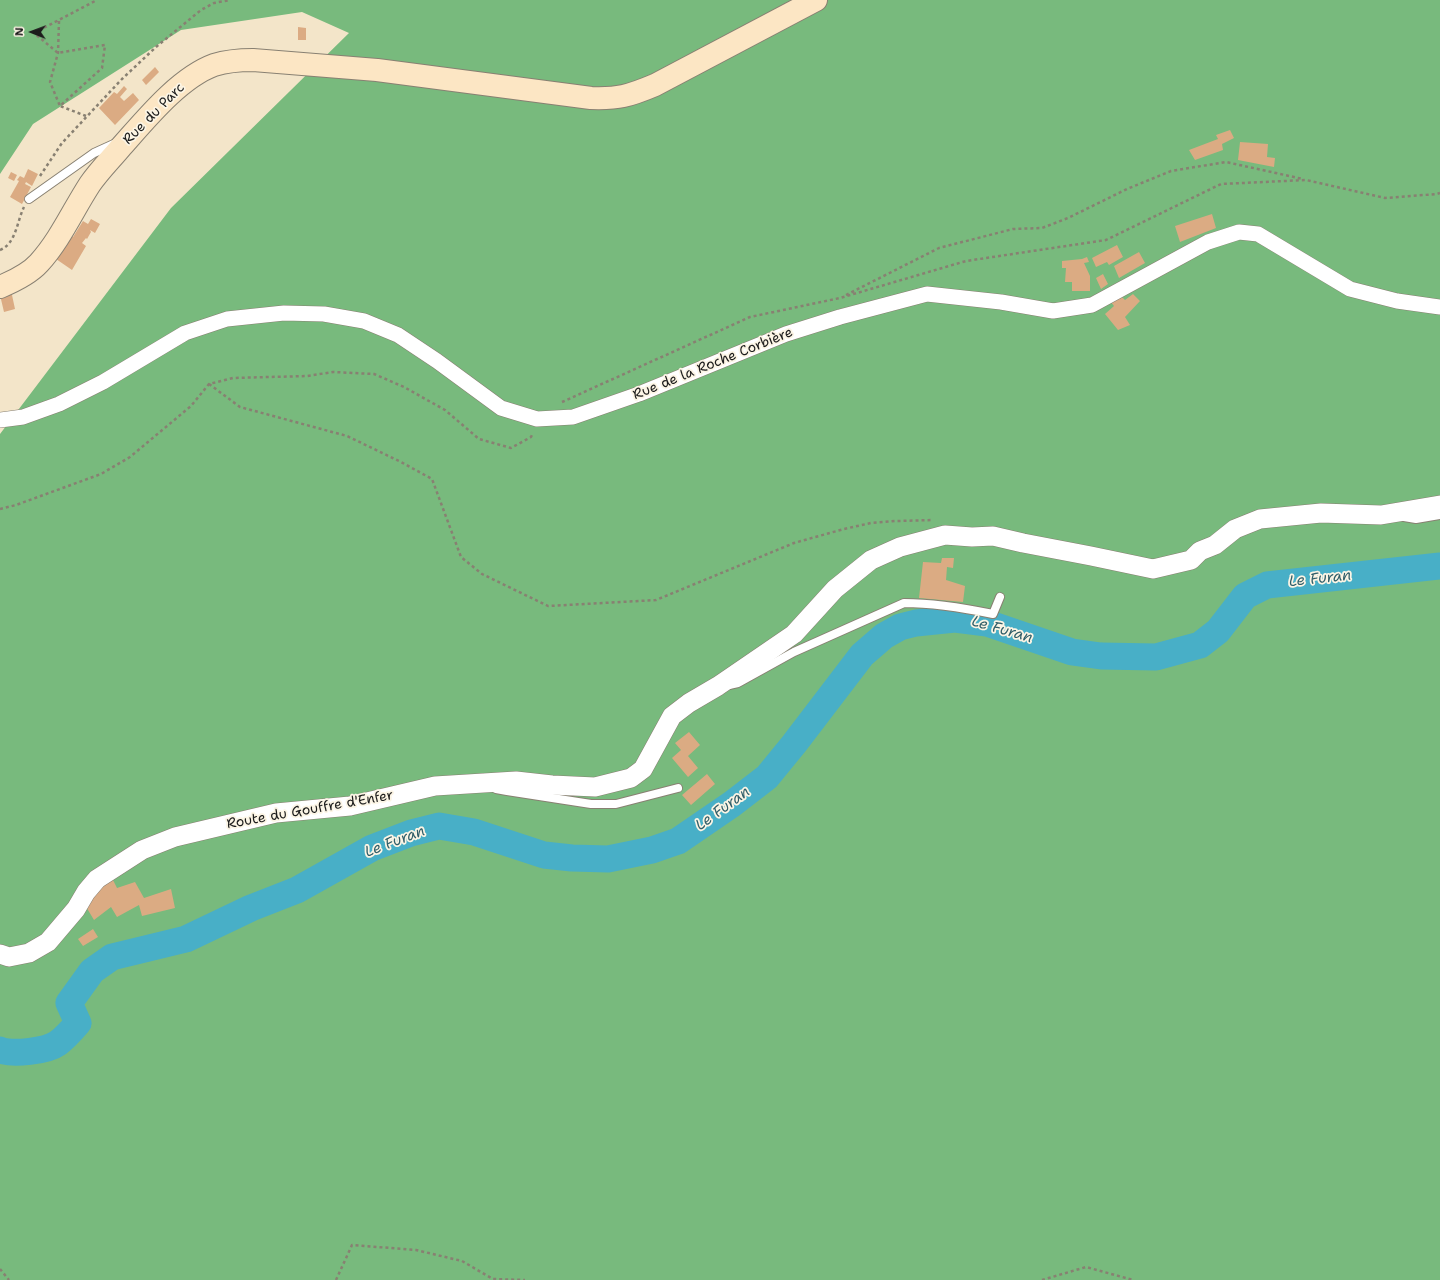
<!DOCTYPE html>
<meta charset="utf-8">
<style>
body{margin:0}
#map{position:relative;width:1440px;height:1280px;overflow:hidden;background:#f3e5c9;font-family:"Shantell Sans",sans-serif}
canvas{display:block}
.north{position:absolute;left:12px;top:12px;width:40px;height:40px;-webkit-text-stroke:3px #fcf5e5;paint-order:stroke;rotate:271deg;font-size:11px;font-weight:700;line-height:16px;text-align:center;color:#1c1c1c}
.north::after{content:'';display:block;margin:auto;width:14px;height:18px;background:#1c1c1c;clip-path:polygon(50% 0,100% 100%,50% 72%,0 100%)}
</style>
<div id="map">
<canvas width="1440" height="1280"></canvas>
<div class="north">N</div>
</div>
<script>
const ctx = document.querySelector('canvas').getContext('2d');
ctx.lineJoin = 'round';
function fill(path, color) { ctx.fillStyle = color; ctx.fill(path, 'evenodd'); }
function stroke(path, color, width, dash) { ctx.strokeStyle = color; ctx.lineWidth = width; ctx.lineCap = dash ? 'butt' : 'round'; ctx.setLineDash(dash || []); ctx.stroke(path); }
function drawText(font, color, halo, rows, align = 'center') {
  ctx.font = font + ' "Shantell Sans",sans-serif'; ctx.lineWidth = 3.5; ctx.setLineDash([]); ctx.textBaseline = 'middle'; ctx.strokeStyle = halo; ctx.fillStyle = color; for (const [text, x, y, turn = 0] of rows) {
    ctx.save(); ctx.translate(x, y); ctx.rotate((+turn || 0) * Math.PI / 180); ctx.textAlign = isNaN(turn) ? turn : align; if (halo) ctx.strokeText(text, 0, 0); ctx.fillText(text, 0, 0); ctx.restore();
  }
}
fill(new Path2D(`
 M0 0H1440V1280H0V434L171 208 349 33 302 12 181 30 33 124 0 174Z`), '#78ba7d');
stroke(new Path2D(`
 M0 1050C13 1055 47 1051 58 1043 65 1038 72 1030 78 1023L69 1003 92 971 112 957 186 939 251 908 297 890 372 848 411 833 439 826 474 832 544 855 572 858 608 859 652 850 678 841 732 804 767 777 794 744 862 655 884 636 900 627 916 623 955 619 987 623 1072 652 1101 656 1156 657 1200 645 1218 631 1245 596 1267 585 1440 566`), '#48afc7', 27);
fill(new Path2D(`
 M298 27 306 28V40H298Z
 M155 67 159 72 146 85 142 80Z
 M124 86 127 89 120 97 124 101 133 93 139 100 115 125 99 108 114 92 117 94Z
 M1230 130 1234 138 1222 144 1223 150 1195 160 1189 150 1218 139 1216 135Z
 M1240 142 1268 144 1267 157 1275 158 1274 167 1238 160Z
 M28 169 38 174 32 186 26 182 25 184 31 187 22 204 10 197 19 181 17 180 20 176 24 178Z
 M11 172 17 175 14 181 8 178Z
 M1212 214 1216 228 1180 242 1175 226Z
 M91 219 100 224 95 233 90 230 91 232 87 239 86 238 82 243 86 246 72 270 56 259 70 236 73 237 83 221 88 224Z
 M1117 245 1123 257 1109 265 1107 262 1096 267 1092 258Z
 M1139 252 1145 263 1119 278 1114 266Z
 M1087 257 1089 262 1084 263 1090 276V291H1072V282H1065L1066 268H1062V261L1082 259Z
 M1103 274 1108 284 1101 289 1096 278Z
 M1119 294 1125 300 1133 294 1140 301 1125 317 1130 325 1118 330 1105 314 1114 306 1110 301Z
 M0 295H12L15 309 4 312Z
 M942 558H954L953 568 947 567 946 580 965 586 963 602 919 598 923 562 941 563Z
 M689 732 700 745 688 756 698 768 688 777 672 758 681 750 675 743Z
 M707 774 715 784 691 805 682 795Z
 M113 880 117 888 135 882 144 898 171 889 175 908 142 916 139 905 117 917 111 907 94 920 85 905 97 889Z
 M93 929 98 937 83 946 78 939Z`), '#dbab83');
const service = new Path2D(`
 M29 199 94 153 116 143
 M1404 517 1416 519 1440 515
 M729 685 738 683 794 652 904 603C934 603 964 608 993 614L1000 597
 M496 789 507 791 591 804H616L678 788`);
const minor = new Path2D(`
 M0 420 23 417 59 404 103 382 185 333 227 319 284 313 324 314 364 321 398 335 437 361 501 408 537 419 573 417 639 394 786 334 840 317 927 294 1001 302 1053 311 1092 305 1208 242 1239 232 1258 234 1350 289 1397 301 1440 307`);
const tertiary = new Path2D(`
 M0 954 9 957 29 953 48 942 76 909 86 892 97 879 142 850 175 837 276 813 350 806 435 786 516 781 552 785 595 787 631 778 643 769 672 716 689 703 718 686 794 634 835 589 871 560 900 547 945 535 972 537 993 536 1023 543 1091 556 1153 569 1191 560 1200 551 1215 545 1235 529 1260 519 1321 513 1381 515 1440 505`);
const secondary = new Path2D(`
 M0 287C12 282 30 273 39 263 60 240 73 210 90 184 99 171 111 159 121 147 146 119 179 78 214 65 227 61 240 60 253 60L377 70 591 98C618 99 629 96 655 85L816 0`);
stroke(service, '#888072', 10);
stroke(minor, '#888072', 16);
stroke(tertiary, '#888072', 20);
stroke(secondary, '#888072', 24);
stroke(new Path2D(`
 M59 21 58 53 50 82 60 106
 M86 116 60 106 102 68 105 45 58 53 34 33 97 0
 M40 176 62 143 122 79 156 47 201 10 214 3 230 0
 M0 250C16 244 17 221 24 207
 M846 295 939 248 1013 229 1042 228 1068 218 1127 189 1171 171 1226 162 1303 179
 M209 384 240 407 347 436 401 462 432 479 461 557 482 574 548 606 656 600 794 543 844 529 871 523 896 521 933 520
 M562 402 750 317 840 298 966 261 1106 240 1221 184 1306 180 1385 198 1437 194 1440 193
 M0 509 16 505 101 474 130 457 191 406 209 384 233 378 307 376 333 372 374 374 404 387 445 410 479 439 511 448 531 437 533 433
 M0 1269 9 1280
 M336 1280 352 1245 416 1250 462 1261 493 1279 525 1280
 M1042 1280 1086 1267 1133 1280`), '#888072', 2.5, [3, 3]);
stroke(service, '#fff', 8);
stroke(minor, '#fff', 15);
stroke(tertiary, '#fff', 19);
stroke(secondary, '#fce6c4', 22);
drawText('14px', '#1c1c1c', '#fcf5e5', [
 ["Rue du Parc",154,114,-45],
 ["Rue de la Roche Corbière",713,364,-22],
 ["Route du Gouffre d'Enfer",310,810,-10]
]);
drawText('italic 15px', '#305e69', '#fcf5e5', [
 ["Le Furan",1320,579,-6],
 ["Le Furan",1002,630,16],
 ["Le Furan",723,809,-36],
 ["Le Furan",395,842,-21]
]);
</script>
